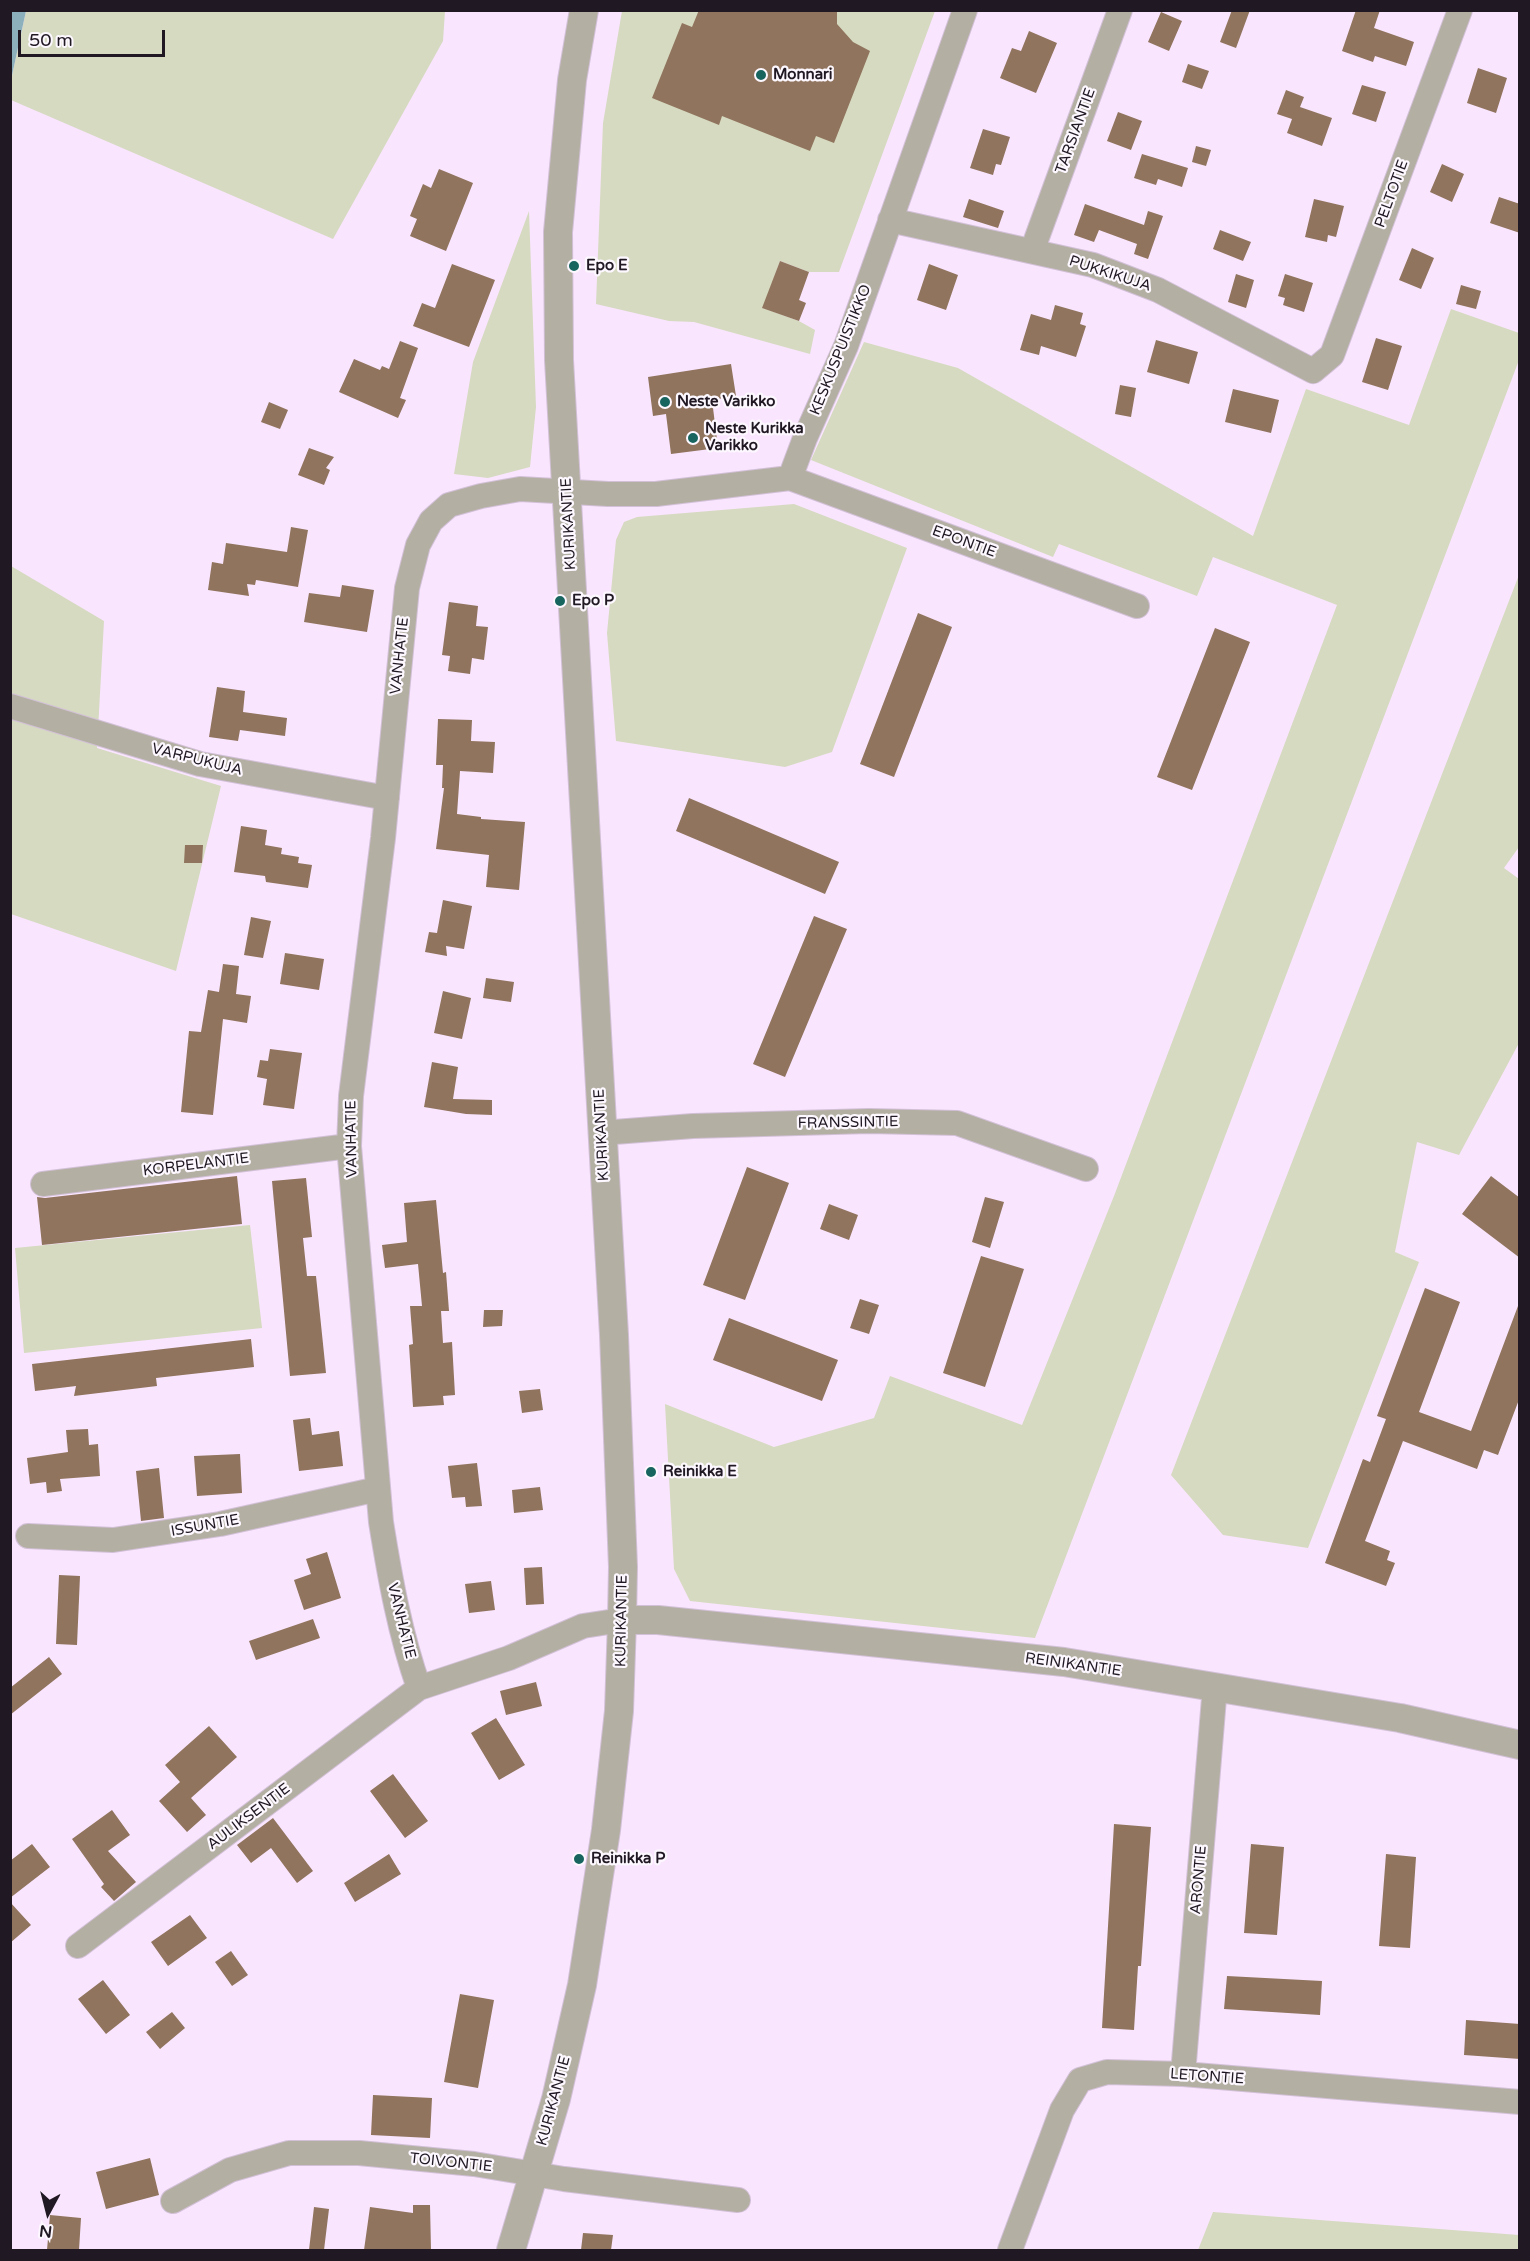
<!DOCTYPE html>
<style>
body{margin:0}
#map{position:relative;width:1530px;height:2261px;overflow:hidden;background:#f9e5fe;font-family:"Varela Round",sans-serif}
canvas{display:block}
.frame{position:absolute;inset:0;border:12px solid #201823;pointer-events:none}
.north{position:absolute;left:18px;top:2183px;width:60px;height:60px;-webkit-text-stroke:4px #fdf8ff;paint-order:stroke;rotate:187deg;font-size:16px;font-weight:700;line-height:24px;text-align:center;color:#201823}
.north::after{content:'';display:block;margin:auto;width:21px;height:27px;background:#201823;clip-path:polygon(50% 0,100% 100%,50% 72%,0 100%)}
.scale{position:absolute;left:18px;top:30px;width:147px;height:27px;box-sizing:border-box;border:3px solid #201823;border-top:0;padding-left:8px;font-size:18px;line-height:21px;white-space:nowrap;color:#201823;-webkit-text-stroke:4px #fdf8ff;paint-order:stroke}
</style>
<div id="map">
<canvas width="1530" height="2261"></canvas>
<div class="frame"></div>
<div class="north">N</div>
<div class="scale">50 m</div>
</div>
<script>
const ctx = document.querySelector('canvas').getContext('2d');
ctx.lineJoin = 'round';
function fill(path, color) { ctx.fillStyle = color; ctx.fill(path, 'evenodd'); }
function stroke(path, color, width, dash) { ctx.strokeStyle = color; ctx.lineWidth = width; ctx.lineCap = dash ? 'butt' : 'round'; ctx.setLineDash(dash || []); ctx.stroke(path); }
function drawText(font, color, halo, rows, align = 'center') {
  ctx.font = font + ' "Varela Round",sans-serif'; ctx.lineWidth = 4.5; ctx.setLineDash([]); ctx.textBaseline = 'middle'; ctx.strokeStyle = halo; ctx.fillStyle = color; for (const [text, x, y, turn = 0] of rows) {
    ctx.save(); ctx.translate(x, y); ctx.rotate((+turn || 0) * Math.PI / 180); ctx.textAlign = isNaN(turn) ? turn : align; if (halo) ctx.strokeText(text, 0, 0); ctx.fillText(text, 0, 0); ctx.restore();
  }
}
fill(new Path2D(`
 M26 11H445L443 41 333 239 11 100V80Z
 M622 11H935L839 272H809L780 261 763 308 799 321 815 330 810 354 694 322 669 321 596 304 603 123Z
 M529 211 536 407 530 467 488 478 454 474 473 362Z
 M1451 309 1519 333V360L1035 1638 690 1601 674 1569 665 1404 774 1447 874 1418 890 1376 1022 1425 1114 1196 1337 605 1213 557 1197 596 1059 544 1053 557 811 460 864 342 958 368 1253 536 1306 389 1409 425Z
 M794 504 907 548 832 752 785 767 616 741 607 633 616 540 624 522 637 517Z
 M11 566 104 621 97 748 221 786 176 971 11 914Z
 M1519 575V847L1504 868 1519 879V1043L1459 1155 1417 1142 1395 1252 1419 1262 1308 1548 1223 1535 1171 1475Z
 M250 1225 262 1328 24 1353 15 1248Z
 M1213 2212 1519 2235V2250H1198Z`), '#d6dac1');
fill(new Path2D(`
 M11 10 26 11 11 80 10 11Z`), '#8db0bd');
fill(new Path2D(`
 M699 10H837V24L853 42 870 51 834 143 816 136 810 151 722 116 719 125 652 98 682 23 692 27Z
 M1232 10H1250L1236 48 1220 42Z
 M1356 10H1380L1374 28 1414 42 1406 66 1375 56 1373 62 1342 51Z
 M1161 12 1182 21 1169 51 1148 42Z
 M1029 31 1057 43 1036 93 1000 78 1012 48 1021 51Z
 M1188 64 1209 71 1202 89 1182 82Z
 M1478 68 1507 78 1496 113 1467 103Z
 M1362 85 1386 92 1376 122 1352 114Z
 M1286 90 1304 97 1300 107 1332 118 1322 146 1287 133 1292 119 1277 114Z
 M1118 112 1142 121 1131 150 1107 141Z
 M983 129 1010 137 1001 165 996 164 993 175 970 168Z
 M1196 146 1211 150 1206 166 1192 162Z
 M1142 154 1188 168 1182 187 1158 179 1156 185 1134 178Z
 M1442 164 1464 174 1452 202 1430 192Z
 M439 169 473 183 446 251 410 236 417 219 410 216 423 184 431 188Z
 M1499 197 1520 204V233L1490 223Z
 M969 199 1004 211 998 228 963 217Z
 M1314 199 1344 206 1336 237 1328 235 1327 242 1305 237Z
 M1085 204 1144 225 1148 211 1163 216 1148 259 1134 254 1137 244 1099 230 1094 242 1074 235Z
 M1220 230 1251 242 1243 261 1213 249Z
 M1412 248 1434 258 1421 289 1399 280Z
 M780 261 809 272 799 300 806 303 799 321 762 308Z
 M452 264 495 280 469 347 413 326 422 303 435 308Z
 M929 264 958 275 946 310 917 300Z
 M1236 274 1254 280 1246 308 1228 302Z
 M1285 274 1313 283 1304 312 1283 305 1285 298 1278 296Z
 M1461 285 1481 291 1476 309 1456 304Z
 M1055 305 1083 313 1080 324 1086 326 1076 357 1041 346 1039 355 1020 350 1031 314 1051 320Z
 M1376 338 1402 346 1388 390 1362 382Z
 M1156 340 1198 352 1189 384 1147 372Z
 M400 341 418 348 400 398 406 400 398 418 339 392 354 359 380 370 382 366 389 369Z
 M731 364 736 396 712 400 718 448 671 454 666 414 653 416 648 377Z
 M1120 385 1136 388 1131 417 1115 414Z
 M1233 389 1279 400 1271 433 1225 422Z
 M269 402 288 410 280 429 261 422Z
 M309 448 334 457 326 468 330 470 324 485 298 475Z
 M291 527 308 530 298 587 256 580 255 585 247 584 249 596 208 590 212 562 223 564 226 543 287 552Z
 M342 585 374 590 367 632 304 622 309 593 340 597Z
 M449 602 478 606 476 626 488 627 484 660 472 658 470 674 448 671 450 656 442 655Z
 M918 613 952 627 894 777 860 764Z
 M1215 628 1250 642 1192 790 1157 777Z
 M217 687 245 691 243 712 287 718 285 736 240 730 238 741 209 737Z
 M438 719 472 720 471 741 495 742 493 773 460 771 457 814 481 817V819L525 822 519 890 486 887 489 855 436 849 444 788H442L443 765H436Z
 M689 798 839 862 825 894 676 831Z
 M241 826 267 830 265 845 282 848 281 854 299 857 298 863 312 865 308 888 266 882 265 876 234 872Z
 M185 845H203L202 863H184Z
 M443 900 472 906 464 949 446 946 447 956 425 952 429 932 437 933Z
 M814 916 847 929 785 1077 753 1064Z
 M251 917 271 921 263 958 244 955Z
 M285 953 324 959 319 990 280 984Z
 M223 964 239 966 236 994 251 996 247 1023 223 1019 213 1115 181 1112 189 1031 201 1032 208 990 219 992Z
 M486 978 514 982 511 1002 483 998Z
 M443 991 471 998 462 1039 434 1033Z
 M270 1049 302 1053 294 1109 263 1105 267 1079 257 1077 260 1060 268 1061Z
 M432 1062 458 1067 453 1099 492 1100V1115L466 1114 424 1107Z
 M747 1167 789 1183 745 1300 703 1285Z
 M237 1176 242 1224 42 1245 37 1197 45 1198Z
 M1491 1176 1520 1198V1258L1462 1214Z
 M306 1178 312 1237 303 1238 307 1276H316L326 1373 290 1376 272 1181Z
 M985 1197 1004 1202 990 1248 972 1242Z
 M436 1200 443 1273 446 1272 449 1311H441L443 1343 452 1342 455 1395 443 1396 444 1405 413 1407 409 1345 413 1344 410 1306H422L418 1264 385 1268 382 1245 407 1242 404 1203Z
 M829 1204 858 1215 849 1240 820 1229Z
 M981 1256 1024 1269 985 1387 943 1373Z
 M1425 1288 1460 1302 1419 1412 1471 1431 1518 1306 1520 1397 1498 1455 1484 1450 1477 1469 1403 1441 1365 1541 1390 1551 1387 1560 1395 1563 1386 1586 1325 1563 1363 1459 1370 1462 1386 1419 1377 1416Z
 M860 1299 879 1305 869 1334 850 1328Z
 M484 1310H503L502 1326 483 1327Z
 M729 1318 838 1360 822 1401 713 1360Z
 M251 1339 254 1367 156 1378 157 1386 74 1396 76 1386 35 1391 32 1364Z
 M540 1389 543 1410 522 1413 519 1391Z
 M310 1418 312 1435 339 1431 343 1466 299 1471 293 1420Z
 M88 1429 89 1445 98 1444 100 1476 60 1479 62 1491 47 1493 46 1482 30 1484 27 1458 68 1452 66 1430Z
 M240 1454 242 1493 197 1496 194 1456Z
 M477 1463 482 1506 466 1507 465 1497 452 1498 448 1466Z
 M159 1468 164 1518 141 1521 136 1471Z
 M540 1487 543 1510 514 1513 512 1490Z
 M327 1552 341 1598 304 1610 294 1580 311 1574 306 1559Z
 M542 1567 544 1604 526 1605 524 1568Z
 M59 1575 80 1576 77 1645 56 1644Z
 M491 1581 495 1610 469 1613 465 1584Z
 M313 1619 320 1638 256 1660 249 1641Z
 M49 1657 62 1674 10 1715V1688Z
 M536 1682 542 1706 506 1715 500 1691Z
 M496 1718 525 1765 499 1780 471 1733Z
 M209 1726 237 1757 191 1798 206 1815 187 1832 159 1801 180 1782 165 1765Z
 M393 1774 428 1821 405 1838 370 1791Z
 M112 1810 130 1835 108 1851 136 1882 114 1901 101 1887 104 1884 72 1839Z
 M273 1818 313 1871 297 1883 271 1848 251 1863 237 1845Z
 M1114 1824 1151 1827 1141 1966H1138L1134 2030 1102 2028Z
 M32 1844 50 1867 10 1898V1861Z
 M1251 1844 1284 1847 1277 1935 1244 1933Z
 M389 1854 401 1874 355 1902 344 1883Z
 M1386 1854 1416 1857 1410 1948 1379 1946Z
 M10 1902 31 1925 10 1943Z
 M190 1915 207 1938 168 1966 151 1942Z
 M231 1951 248 1975 232 1986 215 1962Z
 M1227 1976 1322 1981 1320 2015 1224 2009Z
 M103 1980 130 2015 106 2034 78 1999Z
 M460 1994 494 2000 478 2088 444 2082Z
 M172 2012 185 2028 160 2049 146 2032Z
 M1466 2020 1520 2024V2059L1464 2055Z
 M373 2095 432 2098 430 2138 371 2135Z
 M150 2158 159 2195 106 2209 96 2172Z
 M413 2205H430L431 2250H364L370 2207 413 2213Z
 M314 2207 329 2209 324 2250H309Z
 M50 2215 81 2218 79 2250H47Z
 M583 2233 613 2235 611 2250H581Z`), '#90745d');
const minor = new Path2D(`
 M890 220 1093 265 1158 290 1313 371 1332 355 1460 10
 M1032 251 1120 10
 M790 478 805 438 846 346 965 10
 M10 706 200 764 387 798
 M601 1133 693 1126 869 1121 957 1123 1086 1169
 M43 1184 349 1146
 M28 1536 113 1540 220 1524 378 1489
 M622 1620 583 1626 509 1658 419 1688C400 1634 390 1578 381 1522L349 1146 351 1096 383 838 407 588 418 545 431 521 449 505 481 496 520 489 608 494H656L790 478 1137 606
 M78 1946 419 1688
 M1183 2074 1215 1686
 M173 2201 230 2170 289 2153H359L474 2164 564 2179 738 2200
 M1010 2250 1062 2110 1080 2080 1107 2072 1183 2074 1520 2102`);
const tertiary = new Path2D(`
 M622 1620H658L1064 1662 1400 1718 1520 1745
 M511 2250 556 2099 582 1985 606 1830 619 1711 622 1620 623 1567 614 1335 559 360 558 232 572 80 584 10`);
stroke(minor, '#d2c0d7', 26);
stroke(tertiary, '#d2c0d7', 30);
stroke(minor, '#b3afa2', 24);
stroke(tertiary, '#b3afa2', 28);
for (const [x, y, r, color] of [
 [761,75,6,"#186560"],
 [574,266,6,"#186560"],
 [665,402,6,"#186560"],
 [693,438,6,"#186560"],
 [560,601,6,"#186560"],
 [651,1472,6,"#186560"],
 [579,1859,6,"#186560"]
]) { const dot = new Path2D(); dot.arc(x, y, r, 0, 2 * Math.PI); ctx.fillStyle = color; ctx.fill(dot); stroke(dot, '#fdf8ff', 2); }
drawText('bold 15px', '#201823', '#fdf8ff', [
 ["Monnari",773,75],
 ["Epo E",586,266],
 ["Neste Varikko",677,402],
 ["Neste Kurikka",705,429],
 ["Varikko",705,446],
 ["Epo P",572,601],
 ["Reinikka E",663,1472],
 ["Reinikka P",591,1859]
], 'left');
drawText('15px', '#201823', '#fdf8ff', [
 ["TARSIANTIE",1076,131,-70],
 ["PELTOTIE",1392,194,-70],
 ["PUKKIKUJA",1110,274,18],
 ["KESKUSPUISTIKKO",841,350,-68],
 ["KURIKANTIE",569,524,-93],
 ["EPONTIE",964,542,20],
 ["VANHATIE",400,656,-84],
 ["VARPUKUJA",197,760,14],
 ["FRANSSINTIE",848,1123,-1],
 ["KURIKANTIE",602,1135,-93],
 ["VANHATIE",352,1139,-91],
 ["KORPELANTIE",196,1165,-7],
 ["ISSUNTIE",205,1526,-10],
 ["VANHATIE",401,1621,76],
 ["KURIKANTIE",622,1621,-89],
 ["REINIKANTIE",1073,1665,8],
 ["AULIKSENTIE",249,1817,-37],
 ["ARONTIE",1199,1880,-85],
 ["LETONTIE",1207,2077,4],
 ["KURIKANTIE",554,2101,-75],
 ["TOIVONTIE",451,2163,6]
]);
</script>
